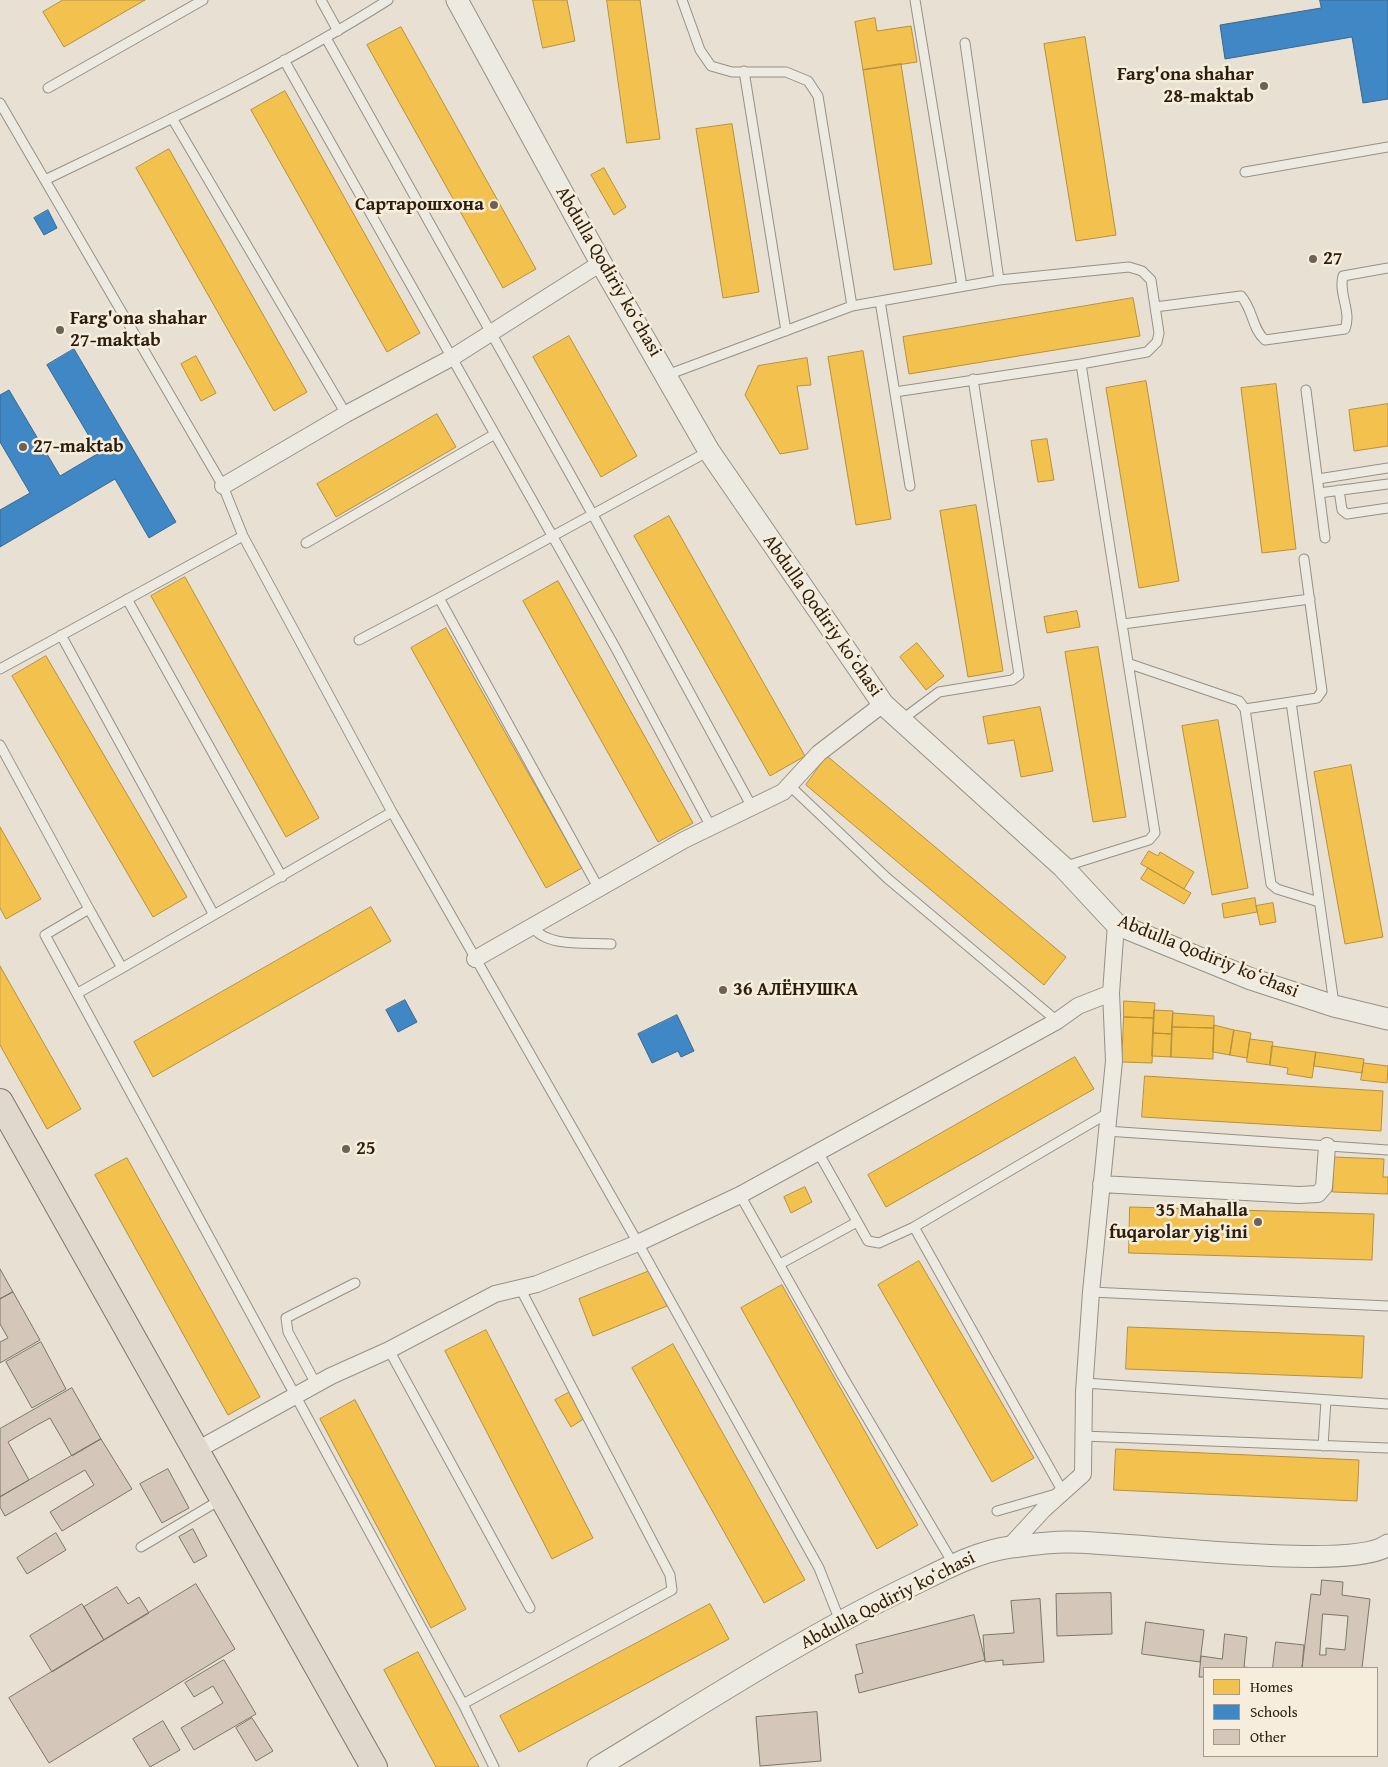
<!DOCTYPE html>
<meta charset="utf-8">
<style>
body{margin:0}
#map{position:relative;width:1388px;height:1767px;overflow:hidden;background:#e8e1d3;font-family:"Gentium Book Plus",serif}
canvas{display:block}
.legend{position:absolute;left:1203px;top:1667px;width:175px;height:90px;box-sizing:border-box;background:#f6eddd;border:1px solid #a59a8a;margin:0;padding:6px 9px;list-style:none;font-size:15px;color:#2b1e0e}
.legend li{display:flex;align-items:center;gap:10px;height:25px}
.legend b{width:25px;border:1px solid #a59a8a}
</style>
<div id="map">
<canvas width="1388" height="1767"></canvas>
<ul class="legend">
<li><b style="height:14px;background:#f2c14e"></b>Homes</li>
<li><b style="height:14px;background:#3f88c5"></b>Schools</li>
<li><b style="height:14px;background:#d5c6ba"></b>Other</li>
</ul>
</div>
<script>
const ctx = document.querySelector('canvas').getContext('2d');
ctx.lineJoin = 'round';
function fill(path, color) { ctx.fillStyle = color; ctx.fill(path, 'evenodd'); }
function stroke(path, color, width, dash) { ctx.strokeStyle = color; ctx.lineWidth = width; ctx.lineCap = dash ? 'butt' : 'round'; ctx.setLineDash(dash || []); ctx.stroke(path); }
function drawText(font, color, halo, rows, align = 'center') {
  ctx.font = font + ' "Gentium Book Plus",serif'; ctx.lineWidth = 5; ctx.setLineDash([]); ctx.textBaseline = 'middle'; ctx.strokeStyle = halo; ctx.fillStyle = color; for (const [text, x, y, turn = 0] of rows) {
    ctx.save(); ctx.translate(x, y); ctx.rotate((+turn || 0) * Math.PI / 180); ctx.textAlign = isNaN(turn) ? turn : align; if (halo) ctx.strokeText(text, 0, 0); ctx.fillText(text, 0, 0); ctx.restore();
  }
}
const homes = new Path2D(`
 M63 0H145L64 47 43 12Z
 M533 0H567L575 41 543 48Z
 M607 0H640L660 139 627 143Z
 M875 18 877 31 911 26 917 62 863 70 855 22Z
 M401 27 536 269 503 288 367 45Z
 M1085 37 1116 235 1076 241 1044 44Z
 M901 64 932 264 894 270 863 70Z
 M285 91 420 333 387 352 251 110Z
 M732 124 759 292 723 298 696 129Z
 M169 149 307 392 274 411 136 168Z
 M604 168 626 207 614 215 591 175Z
 M1133 298 1140 336 909 374 903 337Z
 M569 336 637 456 601 477 533 357Z
 M863 351 891 519 856 525 828 357Z
 M196 356 216 393 201 401 181 364Z
 M807 358 811 385 797 386 808 449 780 454 745 395 758 366Z
 M1146 381 1179 581 1139 588 1106 388Z
 M1276 384 1296 549 1262 553 1241 388Z
 M1388 404V446L1354 451 1349 410Z
 M437 414 456 447 336 517 317 484Z
 M1047 439 1054 480 1038 482 1031 441Z
 M976 505 1003 671 968 677 940 511Z
 M669 516 805 756 770 776 634 536Z
 M185 577 319 818 286 837 151 596Z
 M558 581 693 823 658 842 523 601Z
 M1077 611 1080 627 1047 633 1044 617Z
 M446 628 582 868 546 888 411 648Z
 M917 643 944 676 926 690 900 657Z
 M1098 647 1126 817 1093 822 1065 652Z
 M46 656 187 897 153 917 12 676Z
 M1040 707 1053 771 1021 777 1014 740 988 744 983 717Z
 M1218 720 1248 888 1212 895 1182 726Z
 M827 756 1066 957 1044 985 806 785Z
 M1351 765 1383 937 1345 944 1314 772Z
 M0 827 41 899 6 919 0 908Z
 M1149 851 1158 856 1160 852 1194 872 1184 889 1141 864Z
 M1148 868 1191 893 1184 904 1141 879Z
 M1255 898 1257 912 1224 918 1222 904Z
 M1273 903 1276 922 1260 925 1256 906Z
 M371 907 391 941 153 1077 134 1042Z
 M0 966 81 1109 47 1129 0 1045Z
 M1124 1001 1155 1003 1154 1018 1124 1017Z
 M1154 1010 1173 1011 1172 1034 1153 1033Z
 M1173 1013 1214 1016V1028L1172 1027Z
 M1124 1017 1154 1018 1152 1063 1122 1062Z
 M1214 1025 1234 1030 1230 1055 1213 1052Z
 M1172 1027 1214 1028 1213 1059 1171 1057Z
 M1234 1030 1251 1033 1247 1058 1230 1055Z
 M1153 1033 1172 1034 1171 1057 1152 1056Z
 M1250 1039 1273 1042 1270 1065 1247 1062Z
 M1272 1046 1316 1052 1312 1078 1287 1074 1288 1068 1270 1065Z
 M1316 1052 1364 1059 1362 1073 1314 1066Z
 M1075 1057 1094 1089 886 1207 868 1175Z
 M1364 1063 1388 1066 1387 1083 1361 1080Z
 M1145 1076 1383 1091 1381 1131 1142 1117Z
 M1334 1157 1384 1159 1383 1177H1388V1194L1333 1192Z
 M127 1158 260 1397 228 1415 95 1175Z
 M805 1187 812 1202 791 1213 784 1197Z
 M1130 1207 1374 1214 1372 1260 1129 1253Z
 M919 1261 1034 1458 992 1482 878 1285Z
 M652 1270 667 1306 593 1336 579 1299Z
 M782 1285 918 1525 877 1549 741 1308Z
 M1128 1327 1364 1336 1362 1378 1126 1369Z
 M486 1330 593 1538 552 1559 445 1351Z
 M673 1344 805 1580 764 1603 632 1368Z
 M570 1392 585 1418 571 1427 555 1400Z
 M355 1400 466 1609 431 1628 320 1419Z
 M1116 1449 1359 1460 1357 1501 1114 1490Z
 M710 1604 729 1639 519 1752 500 1716Z
 M418 1652 479 1767H436L384 1670Z`);
fill(homes, '#f2c14e');
stroke(homes, '#b6903b', 1);
const schools = new Path2D(`
 M1320 0H1388V99L1363 103 1352 37 1225 59 1220 25 1321 8Z
 M48 210 57 228 44 235 34 218Z
 M74 349 176 522 149 538 115 479 0 547V510L30 493 0 442V395L9 390 60 476 99 453 47 365Z
 M405 1000 417 1022 398 1032 386 1010Z
 M677 1015 694 1051 681 1057 678 1051 652 1063 638 1034Z`);
fill(schools, '#3f88c5');
stroke(schools, '#39688e', 1);
const building = new Path2D(`
 M0 1269 13 1292 0 1299Z
 M13 1292 40 1340 0 1363V1342L8 1338 0 1324V1299Z
 M41 1342 66 1389 32 1408 6 1362Z
 M72 1388 101 1439 72 1456 50 1418 37 1425 8 1442 29 1480 0 1497V1429Z
 M101 1439 132 1489 62 1531 50 1512 94 1485 85 1470 5 1516 0 1507V1497Z
 M168 1469 189 1508 162 1523 140 1484Z
 M193 1529 207 1556 194 1563 179 1537Z
 M56 1533 66 1550 27 1574 17 1558Z
 M1322 1580 1343 1582 1342 1595 1370 1599 1362 1668H1302L1311 1594 1320 1595ZM1323 1614 1348 1616 1345 1650 1326 1648V1655H1320Z
 M196 1584 235 1649 49 1763 9 1698Z
 M117 1587 128 1604 139 1597 149 1613 104 1640 84 1607Z
 M1111 1593 1112 1634 1057 1636 1056 1594Z
 M1040 1599 1044 1662 1003 1665V1660L985 1662 983 1635 1014 1633 1011 1601Z
 M82 1604 104 1640 52 1672 30 1636Z
 M974 1615 985 1660 859 1693 855 1675 863 1673 856 1645Z
 M1146 1622 1204 1630 1200 1662 1142 1654Z
 M1225 1634 1247 1637 1244 1667 1252 1668H1204V1677H1199L1201 1656 1222 1659Z
 M1276 1642 1304 1645 1302 1668H1273Z
 M224 1660 256 1714 194 1750 181 1728 223 1703 213 1686 194 1697 185 1683Z
 M817 1712 821 1761 760 1766 756 1717Z
 M252 1718 273 1751 256 1761 236 1728Z
 M163 1721 180 1750 150 1767 133 1739Z`);
fill(building, '#d5c6ba');
stroke(building, '#7b756c', 1);
const service = new Path2D(`
 M321 0 338 31
 M682 0 700 50 711 66 732 72H786L808 81 818 96 852 306
 M915 0 962 286
 M326 38 593 515 752 807
 M965 43 999 280
 M284 60 615 647 711 827
 M744 71 786 331
 M48 88 203 0
 M0 103 223 486 243 536 392 812 638 1243 819 1568 840 1621
 M172 118 346 414
 M1245 172 1388 147
 M45 180C161 124 279 69 388 0
 M880 301 910 486
 M1155 307 1241 296C1253 309 1252 329 1265 340L1345 329C1352 312 1338 293 1343 276L1388 268
 M667 375 852 306 999 280 1129 267 1142 271 1151 280 1159 333 1157 342 1147 352 1081 364 1155 833 1149 840 1063 867
 M1306 390 1325 538
 M895 392 1081 364
 M1318 479 1388 468
 M1339 490 1342 510 1347 514 1388 508
 M1319 493 1388 484
 M306 543 495 434
 M1304 559 1322 691 1317 698 1291 702 1334 1004
 M127 599 282 877
 M1123 624 1310 599
 M61 635 214 915
 M359 640 439 598
 M1130 664 1239 701 1245 709 1271 884 1277 889 1319 902
 M0 669 243 536
 M1245 709 1291 702
 M900 721 939 692 1012 680 1019 675 973 379
 M0 745 89 909
 M789 785 887 878 1057 1021
 M392 812 122 968 89 909 45 935 463 1704 494 1767
 M599 889 439 598 709 451
 M532 926C546 948 587 942 611 944
 M78 993 122 968
 M1106 1131 1388 1150
 M818 1152 868 1241 879 1243 914 1227
 M740 1195 843 1377 954 1565
 M780 1264 857 1222
 M1091 1292 1388 1306
 M389 1350 530 1608
 M1085 1383 1388 1404
 M316 1384 288 1332 286 1318 355 1283
 M1083 1436 1388 1448
 M1323 1446 1326 1400
 M997 1511 1063 1492 914 1227 1108 1113
 M141 1547 220 1500
 M463 1704 672 1590 670 1575 520 1288`);
const minor = new Path2D(`
 M223 486 346 414 453 357 601 263
 M475 959 684 840 783 792 819 753 883 704
 M1101 1184 1299 1195 1318 1194 1324 1187 1327 1146
 M197 1450 331 1376 389 1350 495 1294 537 1284 638 1243 740 1195 1057 1021 1078 1006 1111 993 1116 924
 M1009 1547 1044 1509 1083 1474 1084 1392 1091 1292 1114 1061 1111 993`);
const tertiary = new Path2D(`
 M457 0 601 263 709 451 883 704 1063 867 1116 924 1251 979 1334 1006 1388 1019
 M598 1767C699 1706 798 1641 904 1589 938 1573 973 1552 1011 1547 1029 1545 1048 1542 1066 1542 1126 1541 1350 1573 1388 1545`);
const primary = new Path2D(`
 M0 1102 374 1767`);
stroke(service, '#969086', 11);
stroke(minor, '#969086', 18);
stroke(tertiary, '#969086', 23);
stroke(primary, '#7b756c', 28);
stroke(service, '#edeae2', 9);
stroke(minor, '#edeae2', 16);
stroke(tertiary, '#edeae2', 21);
stroke(primary, '#e0d8cd', 26);
for (const [x, y, r, color] of [
 [1264,86,5,"#6d6253"],
 [494,205,5,"#6d6253"],
 [1313,259,5,"#6d6253"],
 [60,330,5,"#6d6253"],
 [23,447,5,"#6d6253"],
 [723,990,5,"#6d6253"],
 [346,1149,5,"#6d6253"],
 [1258,1222,5,"#6d6253"]
]) { const dot = new Path2D(); dot.arc(x, y, r, 0, 2 * Math.PI); ctx.fillStyle = color; ctx.fill(dot); stroke(dot, '#f6eddd', 2); }
drawText('bold 19px', '#2b1e0e', '#f6eddd', [
 ["Farg'ona shahar",1254,75,"right"],
 ["28-maktab",1254,97,"right"],
 ["Сартарошхона",484,205,"right"],
 ["27",1323,259],
 ["Farg'ona shahar",70,319],
 ["27-maktab",70,341],
 ["27-maktab",33,447],
 ["36 АЛЁНУШКА",733,990],
 ["25",356,1149],
 ["35 Mahalla",1248,1211,"right"],
 ["fuqarolar yig'ini",1248,1233,"right"]
], 'left');
drawText('19px', '#2b1e0e', '#f6eddd', [
 ["Abdulla Qodiriy koʻchasi",608,272,60],
 ["Abdulla Qodiriy koʻchasi",822,616,55],
 ["Abdulla Qodiriy koʻchasi",1208,957,22],
 ["Abdulla Qodiriy koʻchasi",888,1601,-27]
]);
</script>
